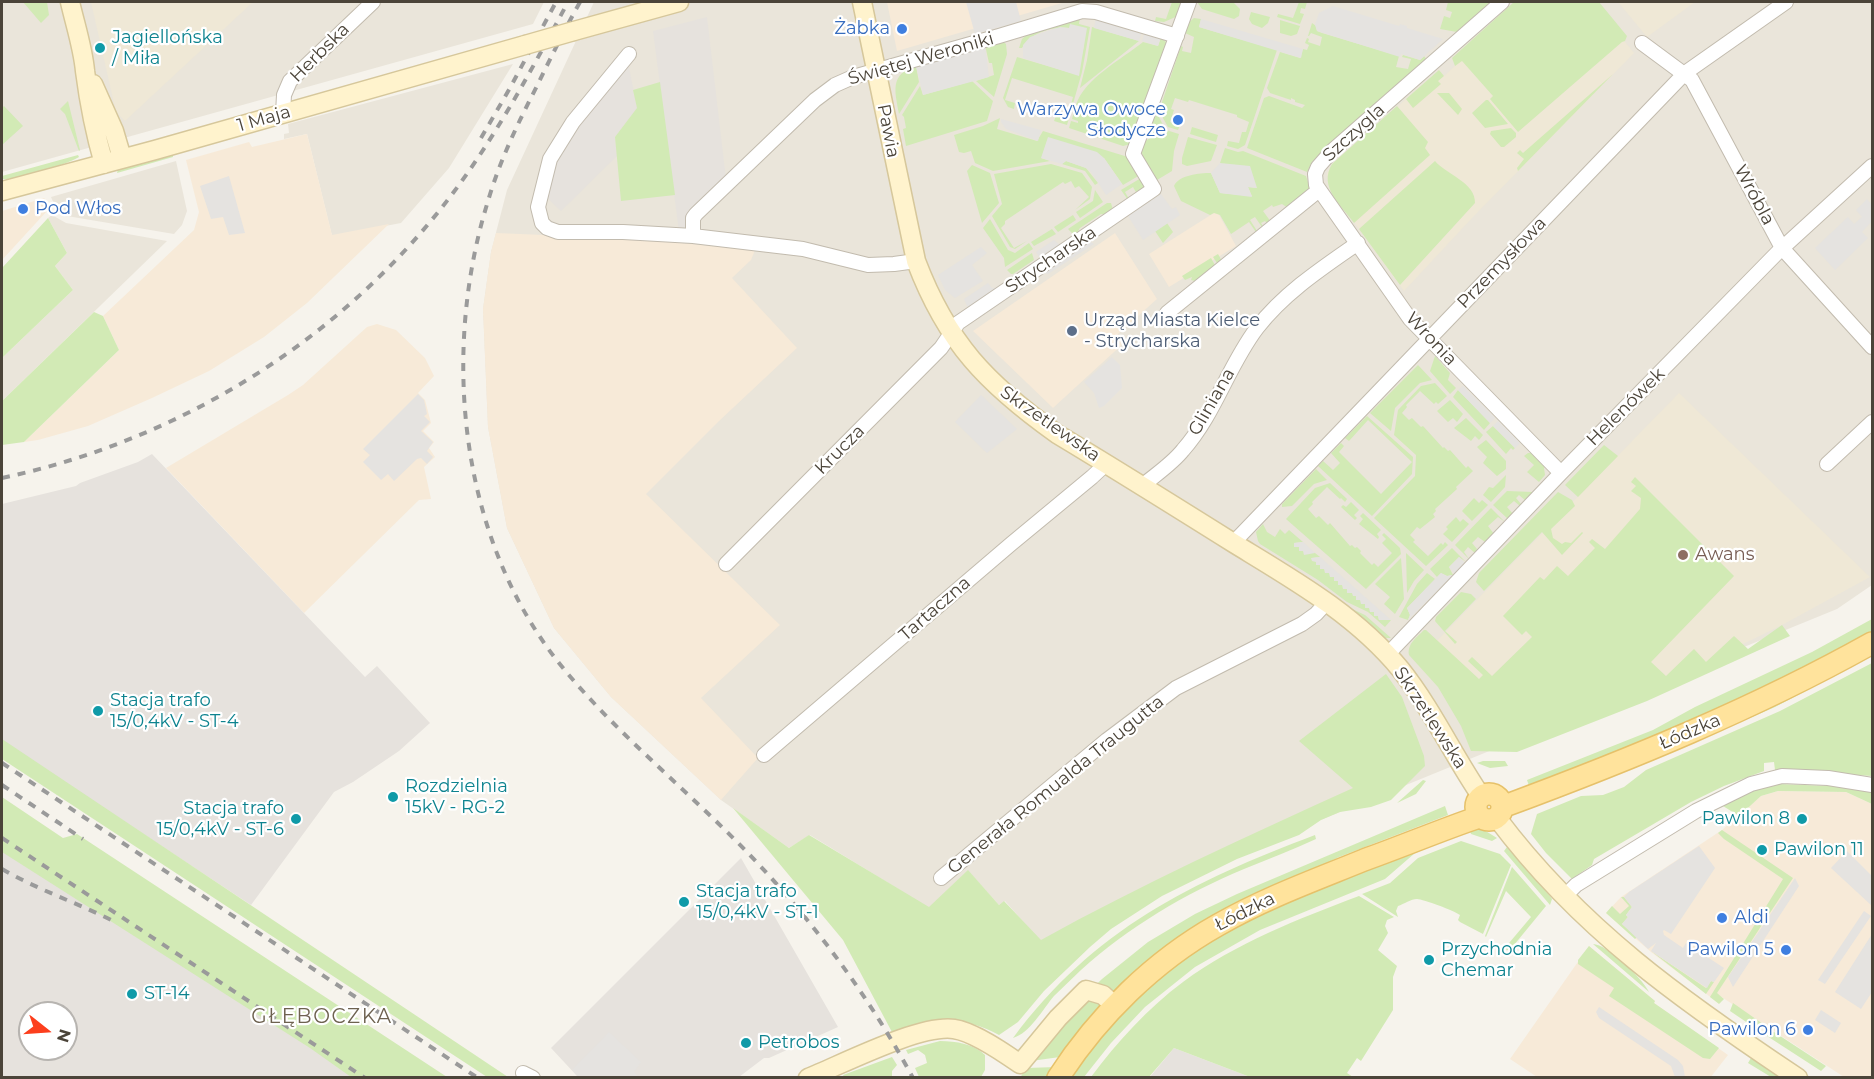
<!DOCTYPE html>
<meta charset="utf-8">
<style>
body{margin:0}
#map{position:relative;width:1874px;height:1079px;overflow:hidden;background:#f6f3ec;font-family:Montserrat,sans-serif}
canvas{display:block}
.frame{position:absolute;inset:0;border:3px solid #4b4439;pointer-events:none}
.north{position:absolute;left:18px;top:1001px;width:60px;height:60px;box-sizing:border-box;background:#fff;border:2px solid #b7b4b0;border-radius:50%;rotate:107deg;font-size:16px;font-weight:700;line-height:24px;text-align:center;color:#4b4439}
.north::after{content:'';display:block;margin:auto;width:21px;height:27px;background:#fc3f1d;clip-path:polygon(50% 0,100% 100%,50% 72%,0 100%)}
</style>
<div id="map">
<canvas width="1874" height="1079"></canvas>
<div class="frame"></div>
<div class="north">N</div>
</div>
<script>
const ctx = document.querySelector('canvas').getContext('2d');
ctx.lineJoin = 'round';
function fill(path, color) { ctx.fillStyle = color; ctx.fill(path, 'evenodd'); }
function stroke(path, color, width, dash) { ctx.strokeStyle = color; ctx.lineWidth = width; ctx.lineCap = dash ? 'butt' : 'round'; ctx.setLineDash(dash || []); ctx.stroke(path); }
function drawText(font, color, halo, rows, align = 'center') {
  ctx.font = font + ' Montserrat,sans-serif'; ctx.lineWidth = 4.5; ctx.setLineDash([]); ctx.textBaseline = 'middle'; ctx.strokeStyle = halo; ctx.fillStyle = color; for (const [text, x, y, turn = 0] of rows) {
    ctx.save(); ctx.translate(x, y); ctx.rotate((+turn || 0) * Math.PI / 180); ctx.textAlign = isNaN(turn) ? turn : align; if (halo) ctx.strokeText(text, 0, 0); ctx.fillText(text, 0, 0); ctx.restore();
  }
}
fill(new Path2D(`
 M2 2H544L533 24 2 172Z
 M594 2H1872V585L1837 609 1198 870 1040 941 1005 901 999 905 968 871 929 908 810 835 789 848 721 800 611 697 554 628 507 528 488 427 483 309 491 252 507 190Z
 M513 64 449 168 401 223 332 236 307 134 284 139V134L289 133 288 124Z
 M176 161 187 211 182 225 174 234 67 216 57 211 51 197Z
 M52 215 66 223 167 241 2 401V358L73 290 55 266 67 253 48 218Z`), '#eae5da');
fill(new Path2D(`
 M887 2H1061L1062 3 897 51Z
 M307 134 332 235 389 224 307 303 264 337 209 371 152 398 88 426 38 440 24 442 119 350 103 316 194 230 199 212 186 160 249 142 252 147Z
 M44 198 47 201V211L2 260V211Z
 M1217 211 1236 246 1169 287 1149 254Z
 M496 233 639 239 755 250 751 260 732 278 797 348 718 422 646 494 780 625 701 698 758 758 721 800 611 697 554 628 507 528 488 427 483 309 491 252Z
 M1115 233 1157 299 1118 334 1125 342 1053 408 973 331Z
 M377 324 396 330 425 358 434 376 418 393 425 400 431 423 423 431 434 442 429 448 435 457 424 467 431 499 419 500 304 613 166 468 288 395 303 385 367 327Z
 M1778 791 1846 792 1872 804V1077H1844L1717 994 1713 999 1651 952 1606 913 1621 897 1722 830 1761 796Z
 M1589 946 1655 1001 1654 1003 1728 1055 1710 1078 1537 1077 1510 1059Z`), '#f7ead8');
fill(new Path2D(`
 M707 17 726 179 690 216 691 234 679 232 653 31Z
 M627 57 637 108 615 137 617 156 561 211 541 192 547 165Z
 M152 454 365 677 377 666 430 723 399 751 353 782 334 792 251 905 2 741V504L76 486 80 483 138 462Z
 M2 823 397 1077H2ZM30 1013H66V1049H30Z
 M741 858 838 1027 769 1058H764L739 1077H578L551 1048Z
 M1174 1048 1250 1077 1149 1078Z`), '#e6e2dd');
fill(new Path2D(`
 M91 2H253L125 121 116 112Z
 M1593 2 1634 53 1473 217 1404 291 1329 188 1327 173 1332 164 1439 70 1444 76 1455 66 1458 63 1452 58Z
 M1618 2H1695L1647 37Z
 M1679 393 1870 577 1782 625 1597 715 1497 722 1420 658Z`), '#efe8d6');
fill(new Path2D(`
 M23 2H47L49 15 41 23Z
 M1172 2H1185L1180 15 1164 22 1155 21 1156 17 1166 19Z
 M1197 2H1233L1240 9 1239 16 1234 19 1202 9Z
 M1299 2H1307L1305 9 1301 8 1300 13 1304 14 1300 24 1277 17 1278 14 1293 18Z
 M1448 2H1491L1457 32 1440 29 1444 16 1450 18 1452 12 1446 10Z
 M1514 2H1599L1627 36 1625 41 1622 42 1518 132 1490 99 1493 96 1462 61 1455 66 1452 58Z
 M1251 12 1270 17 1268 23 1262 28 1252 24 1249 19Z
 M1080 17 1079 24 1090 27 1082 72 1067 125 1054 121 1056 116 1067 119 1073 97 1012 78 1005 100 1015 103 1014 109 1008 107 1003 98 1017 57 1078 75 1084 44 1069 28C1052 26 1030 33 1022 48H1019L1022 39 1028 34Z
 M1194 18 1201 19 1199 27 1277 50 1245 145 1238 149 1227 146 1228 141 1239 143 1242 132H1246L1249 122 1237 117V115L1189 100 1188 102 1175 98 1171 109 1174 110 1170 122 1180 125 1178 130 1168 127 1159 111 1181 46 1183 47 1182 51 1191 53 1194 37 1185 33 1188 23Z
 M1280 20 1300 26 1297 34 1291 36 1280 33Z
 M1312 23 1316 26 1317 31 1322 33 1399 56 1396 67 1408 69 1411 59 1402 57 1403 55 1420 60 1424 56 1427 60 1312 162 1307 172 1247 148 1264 98 1269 96 1302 108 1305 105 1295 102V100L1291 98V100L1270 93 1267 88 1280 52 1300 58 1303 49 1307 50 1309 45 1305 43 1307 38 1309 39 1308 42 1320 46 1322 37 1311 33 1309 36H1308Z
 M1092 27 1139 41 1080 88 1087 60Z
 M1161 37 1167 43 1131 144 1123 146 1069 128 1071 121 1078 123V121L1072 119 1074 112H1078L1080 106 1076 105C1084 79 1122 59 1143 42L1158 46Z
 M1002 41 1006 44 1007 54 994 97 976 81 994 75 992 63H989L985 45Z
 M916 66 919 82 899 114C895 92 889 74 916 66Z
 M1439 70 1444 76 1438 81 1441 84 1413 108 1406 99Z
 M1613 74 1518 171 1517 168 1524 159 1517 153 1520 150 1523 153Z
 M972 81 993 101 987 121 906 146 903 129 906 128 904 117 902 115 920 86 923 95Z
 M660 82 675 195 621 201 615 137 637 108 633 90Z
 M1449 93 1462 109 1458 115 1437 93Z
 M1486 100H1488L1508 124 1485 128 1472 113Z
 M68 101 80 150 79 151 65 114 60 109Z
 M4 106 23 126 2 145V108Z
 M1397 106 1428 142 1425 148 1430 155 1354 223C1341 205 1318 187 1332 164Z
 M1155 109 1164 127 1144 139Z
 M1000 118 997 129 1037 141 1043 131 1128 157 1140 175 1123 185 1104 158H1041L1050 161 993 171 975 163 971 151 964 153 959 152 954 135 983 126Z
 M1192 127 1218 135 1216 142 1190 134Z
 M1511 128 1516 133V137L1504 147H1501L1490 134 1491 131Z
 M1166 130 1179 134 1174 151 1172 171 1157 180C1149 169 1138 156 1143 142Z
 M1188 137 1217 145 1211 161 1187 166 1182 164V158Z
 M1225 148 1238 152 1243 151 1306 176 1310 188 1309 192 1288 208 1282 204 1273 207 1272 205 1263 211 1271 222 1269 226 1265 221 1261 223 1265 230H1264L1255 217 1250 220 1259 234 1258 235 1249 222 1231 234 1220 215 1214 213 1210 215 1181 201 1174 186C1179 175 1199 173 1211 173L1220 193 1252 196 1248 187 1257 188 1220 163Z
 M173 154V157L117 173 118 169Z
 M78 155 79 157C63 166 19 180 2 179V176Z
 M1066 161 1086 168 1098 183 1095 185 1085 171 1062 164Z
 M1435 161C1446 174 1476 183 1475 203L1400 285 1359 229Z
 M1051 164 1082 173 1092 187 1090 199 1075 210 1089 197 1079 186 1075 188 1071 181 1065 184 1063 182 1005 221V224L1001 228 1014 248 1027 241 1015 249 1010 247 992 216 1002 204 994 174Z
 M972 165 990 173 999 203 982 223 967 171Z
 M1141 178 1145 186 1137 194 1133 187 1125 192 1129 199 1128 200 1121 190Z
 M1095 190 1103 202 1080 218 1076 212 1093 201Z
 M1107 203H1111L1113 210 1107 215 1101 214 1080 228 1075 236 1068 229Z
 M1073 215 1076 220 1058 232 1054 227Z
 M48 218 67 253 55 266 73 290 2 358V268Z
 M990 219 1008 250 1015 253 1029 243 1033 249 1005 267 1004 258 983 228Z
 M1167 223 1173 232 1163 243 1155 231Z
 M1052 229 1056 234 1034 246 1031 242Z
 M1032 253 1034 260 1013 274H1011L1007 270Z
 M1218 254 1223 263 1195 283V281L1191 280 1192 277 1185 280 1182 276 1211 258 1216 267 1219 266 1213 257Z
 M94 312 103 316 119 350 24 442 2 445V401Z
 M1435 356 1450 373 1448 380 1456 388 1450 394 1430 371Z
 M1418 365 1432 380 1420 383 1395 408 1391 431 1370 413Z
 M1435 383 1447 396 1438 404 1436 402 1434 404 1420 391 1406 405 1407 407 1402 413 1409 420 1412 418 1421 427 1423 426 1443 448 1444 447 1448 451 1450 450 1466 468 1468 466 1473 471 1456 487 1457 489 1435 509 1436 511 1433 514 1435 517 1420 529 1417 527 1410 535 1415 540 1413 542 1428 556 1441 543 1443 545 1445 542 1448 545 1426 566 1374 518 1415 476 1416 455 1394 435 1398 410 1421 386Z
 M1458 390 1490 423 1484 430 1453 397Z
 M1450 400 1463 414 1457 422 1453 418 1448 422 1437 411Z
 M1367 416 1413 457 1412 474 1372 516 1318 466 1323 461 1333 470 1340 463 1331 453 1341 443 1344 446 1339 452 1381 494 1412 462 1368 420 1349 441 1345 438Z
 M1466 418 1483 435 1479 440 1475 436 1471 441 1454 428Z
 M1493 426 1515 448 1513 450 1511 448 1506 454 1486 432Z
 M1486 440 1506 461V469L1497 476 1483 463 1487 457 1477 447Z
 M1604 445 1618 456 1578 497 1565 485Z
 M1528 453H1532L1546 466 1544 468 1545 475 1539 482 1527 472 1534 465 1524 456Z
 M1316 469 1327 480 1314 484 1292 506 1282 507V504Z
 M1506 475 1505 487 1491 502 1483 495 1489 487 1493 488Z
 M1635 477 1734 576 1651 662 1666 676 1694 649 1706 662 1734 636 1748 649 1782 625 1790 636 1647 701 1517 752 1471 751 1461 726 1438 687 1409 655C1407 644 1417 637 1424 630H1426L1479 679 1483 675 1468 661 1472 657 1492 676 1532 637 1526 631 1522 635 1503 616 1540 577 1544 580 1557 566 1568 576 1595 548 1589 542 1592 539 1605 549 1640 509 1641 498 1631 491 1636 486 1631 482Z
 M1330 483 1347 499 1345 502 1341 498 1340 499 1327 487 1312 502 1313 504 1308 509 1316 518 1319 516 1328 525 1330 523 1350 546 1352 545 1355 548 1357 547 1361 551 1360 553 1372 565 1374 563 1378 567 1392 553 1382 543 1386 539 1382 535 1384 533 1400 548 1401 554 1366 589 1286 519 1315 488Z
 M1507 491 1533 492 1526 501 1519 495 1516 498 1521 504 1520 506 1514 501 1507 507 1513 514 1508 519 1493 505Z
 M1558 492 1572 500 1575 506 1551 529 1553 538 1562 544 1565 542 1571 543 1582 532 1583 533 1562 555 1542 532 1484 591 1476 582 1479 573Z
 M1474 498 1479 503 1482 500 1488 505 1472 521 1462 511Z
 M1351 502 1359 510 1354 515 1357 518 1355 520 1341 507 1343 505 1346 507Z
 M1491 508 1505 522 1498 517 1488 526 1494 534 1485 542 1478 537 1472 543 1477 549 1475 553 1468 547 1464 552 1469 559 1455 545Z
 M1363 513 1381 530 1377 534 1379 537 1378 539 1359 524 1363 519 1360 516Z
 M1456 517 1460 522 1463 519 1469 524 1452 542 1443 534 1448 529 1446 527Z
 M1263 524 1267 532 1275 537 1280 529 1285 534 1289 530 1303 542 1294 543 1304 551 1315 553 1320 557 1312 558 1374 612 1378 616 1379 620H1391L1385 627 1368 612 1347 602 1318 580 1260 544 1258 541 1256 532Z
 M1452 548 1466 562 1459 557 1449 567 1453 575 1447 576 1441 573 1437 577 1430 569Z
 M1406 553 1424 570 1414 581 1407 593Z
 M1401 558 1404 599 1395 614 1384 604 1390 597 1375 584Z
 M1427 573 1435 579 1407 608 1410 615 1408 620 1399 617 1417 584Z
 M1461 592 1471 594 1476 599 1445 631 1457 642 1455 644 1435 621 1436 617Z
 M1350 608 1365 615 1391 638H1384Z
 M1872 619V634L1732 706 1530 789 1527 780 1653 730 1695 707 1812 652Z
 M1872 651V656L1775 707 1635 768V766Z
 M1872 663V776L1775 770 1774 762 1764 763V771L1724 786 1691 802 1594 859 1592 865 1572 879 1546 853 1531 834 1537 814 1581 796 1603 795 1624 787 1646 770 1780 711Z
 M1386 674 1402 697 1424 756 1425 766 1391 800 1371 807 1340 812 1321 820 1299 835 1237 859 1162 896 1111 929 1090 947 1044 991 1018 1022 999 1035C959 1013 935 1024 893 1034L843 940 733 808 789 848 809 835 929 907 968 870 999 905 1004 901 1041 940C1142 884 1247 836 1353 788L1299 741Z
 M2 739 508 1077H487L2 759Z
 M1483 761H1505L1508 766 1490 768 1477 763Z
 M1423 780 1426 781 1416 794 1397 803Z
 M1780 784 1856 787 1872 793V804L1846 792 1778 791 1761 796 1739 816 1723 806 1756 789Z
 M2 797 63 838 77 834 447 1077H351L310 1048 2 852Z
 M1445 806 1448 815 1339 857 1242 905 1060 1057 1031 1061 1077 1003 1102 979 1148 942 1195 914 1237 894Z
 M1469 828 1484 830 1497 838 1492 841 1471 834Z
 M1722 830 1793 878 1717 993 1724 999 1719 1004 1710 997 1783 879 1724 839 1718 833Z
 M1315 835 1316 839C1292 850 1268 859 1244 869 1184 894 1129 927 1081 970 1072 979 1063 987 1054 996 1043 1009 1030 1033 1013 1038 1094 929 1191 882 1315 835Z
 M1456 835 1455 837 1415 853 1385 879 1260 930 1195 967 1145 1007 1111 1043 1084 1077 1067 1078 1101 1032 1171 965 1253 915Z
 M1461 841 1500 854 1511 865 1483 934 1460 922 1458 920 1460 915C1455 911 1423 899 1417 899 1411 899 1404 904 1398 906L1396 911 1398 917 1362 894 1390 883 1418 858Z
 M1507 847 1550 896 1552 899 1550 905 1504 851Z
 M1512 867 1546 906 1514 945 1508 950 1504 949 1531 917 1506 891 1486 937 1485 936Z
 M1359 896 1394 917 1387 920 1385 926 1388 933 1378 950 1397 966 1393 977V1010L1361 1061 1357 1058 1347 1073 1353 1077H1250L1174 1048 1149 1077H1091C1117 1042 1148 1008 1183 982 1236 943 1298 919 1359 896Z
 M1621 897H1624L1632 907 1626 915 1628 917 1622 924 1637 937 1635 939 1606 913 1612 906 1620 914 1629 906Z
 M1593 944C1607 944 1643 979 1649 992Z
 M1589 946 1655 1001 1654 1003 1719 1048 1710 1059 1703 1058 1609 996 1614 988 1578 964V960Z
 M1651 951 1706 988 1711 981 1714 982 1706 994Z
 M1733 1003 1763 1024 1758 1030 1730 1011Z
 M1771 1030 1826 1066 1821 1071 1767 1036Z
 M940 1041C956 1041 974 1044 985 1055V1070L981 1077H919L915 1068 927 1063 925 1055 918 1050 908 1054 906 1050Z
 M892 1057 897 1065 892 1071V1077H844L843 1075Z
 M1751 1058 1782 1077H1771L1748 1063Z
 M1057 1067 1051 1077 1020 1078 1026 1068Z`), '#d2eab5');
fill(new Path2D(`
 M966 2H1016L1021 21 975 34Z
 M1333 6 1399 26 1400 24 1407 26V28L1443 39 1420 60 1401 54 1400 57 1317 31 1315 25 1319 13Z
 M1096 18 1142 31 1139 41 1094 28Z
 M1201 19 1303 49 1301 58 1199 27Z
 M1070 24 1087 28 1079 76 1023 58V45L1030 37 1060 27 1069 28Z
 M1145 32 1161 37 1158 46 1142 41Z
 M985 45 989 77 923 95 916 66Z
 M1001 119 1041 130 1038 141 1006 129 1001 122Z
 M1048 137 1097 152 1104 158 1122 184 1106 195 1091 172 1086 168 1066 161 1062 164 1041 158Z
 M1220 163 1250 166 1257 188 1248 187 1252 197 1220 193 1211 173Z
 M229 176 245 233 229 235 223 217 211 219 200 186Z
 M1161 194 1172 209 1176 207 1180 215 1143 240 1128 216Z
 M1867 199 1872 205V221L1862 232 1868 238 1835 270 1815 248 1848 217 1854 224 1862 217 1856 210Z
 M1054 240 1061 246 1038 261 1040 258 1036 252Z
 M1087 240 1094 244 1048 274 1042 272Z
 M981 247 987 253 972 265 983 281 955 298 945 290 938 275Z
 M988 283 992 288H997L968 308 964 299Z
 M1112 357 1120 365 1122 388 1104 406 1099 408 1094 393 1084 382Z
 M1463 386 1495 418 1490 423 1458 390Z
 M418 394 424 400 427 414 424 416 430 422 421 431 433 442 427 451 433 457 427 464 421 458 417 459 394 481 388 474 381 480 363 462 370 455 363 449Z
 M981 395 1017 429 987 453 955 422Z
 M1498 421 1520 443 1515 448 1493 426Z
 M1303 542 1315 553 1304 555 1303 551H1299V547H1294V543Z
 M1320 557 1391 620H1379L1378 616H1374V612H1370L1369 608H1365V604H1361L1360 600H1356V596H1353L1352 593H1347V589H1343L1342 585H1338V581H1334V577H1330L1329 573H1325L1324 569H1320V565H1316V562L1312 561 1311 558Z
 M1459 557 1465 563 1408 620 1410 615 1407 608 1441 573 1447 576 1453 575 1454 573 1449 567Z
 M1699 846 1715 868 1671 934 1664 930 1663 931 1664 935 1683 948 1686 943 1724 968 1714 982 1711 981 1707 988 1651 951 1656 943 1648 949 1622 924 1628 917 1626 915 1632 907 1624 897 1629 892Z
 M1847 851 1872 876 1871 905 1831 868Z
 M1795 878 1799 886 1733 987 1728 977Z
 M1864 911 1871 916 1825 984 1818 980Z
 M1872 934V992L1861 1009 1835 992Z
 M1599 1007 1678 1060 1683 1066 1685 1077H1675L1671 1066 1599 1018 1596 1012Z
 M1821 1010 1841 1023 1835 1033 1815 1020Z
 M609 1032 641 1062 634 1072 639 1077H578L572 1070Z`), '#e5e3e0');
const street = new Path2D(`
 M1502 2 1332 151 1318 167 1315 174 1316 185 1410 319 1561 473
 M1642 43 1692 80 1782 248 1872 347
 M629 54 573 122 550 159 538 207 542 223 547 228 558 232H623L693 236 803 249 868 265 894 264 916 261
 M283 113 284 95 290 81 373 2
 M693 236V218L696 214 815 100 835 85 853 77 999 36 1082 11 1096 12 1177 36
 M1167 313 1319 190
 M1827 464 1872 422
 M1142 486C1155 475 1172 464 1183 450 1215 414 1228 366 1257 328 1284 293 1322 268 1358 243
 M1234 542 1685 73 1786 2
 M726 564 941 348 958 323 1154 189 1133 154 1189 2
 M1387 655 1561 473 1779 251 1872 166
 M764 755 1011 544 1092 477 1106 464
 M941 878 1107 740 1176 688 1302 624 1316 614 1327 602
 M1564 897 1576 885 1696 811 1751 784 1782 776 1828 778 1872 785
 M523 1073 533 1078`);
const secondary = new Path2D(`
 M70 2C75 24 83 48 85 71 89 102 95 133 104 164
 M862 2 916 261C947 343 987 384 1057 434 1117 470 1176 507 1235 544 1294 580 1356 615 1401 670 1432 709 1453 755 1481 796
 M574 31 679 2
 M93 84 114 131 122 158
 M2 191 155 150 525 45
 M1497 818C1580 929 1684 1002 1798 1078
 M808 1078C843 1064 920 1024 954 1029 974 1032 1003 1052 1020 1064L1058 1018 1086 990 1103 995 1115 1006`);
const primary = new Path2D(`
 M1476 807a13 13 0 1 1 26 0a13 13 0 1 1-26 0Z
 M1502 807C1629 760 1754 709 1872 643
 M1058 1078C1098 1016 1154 961 1218 925 1265 898 1315 880 1364 860 1403 846 1441 830 1479 817`);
stroke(street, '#c2bbae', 16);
stroke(secondary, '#d6c79b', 21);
stroke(primary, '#e6c16a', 24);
stroke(street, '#fff', 14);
stroke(secondary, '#fff3cd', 18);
stroke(primary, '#ffe39c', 21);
stroke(new Path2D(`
 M580 2C565 29 551 57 537 86 518 123 500 160 488 201 441 352 459 537 559 663 607 723 668 774 723 828 798 901 863 985 913 1078
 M481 138 510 88 556 2
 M2 478C181 440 343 339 453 193 498 133 533 67 568 2
 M2 763 478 1078
 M2 785 83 839
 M2 838 365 1078
 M2 869C38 890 78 903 115 922`), '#9a9a9a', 4, [8, 8]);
const secondaryBridge = new Path2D(`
 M525 45 574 31`);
stroke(secondaryBridge, '#d6c79b', 21, []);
stroke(secondaryBridge, '#fff3cd', 18);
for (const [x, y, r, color] of [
 [902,29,6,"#3f7fe0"],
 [100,48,6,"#0f9aa8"],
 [1178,120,6,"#3f7fe0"],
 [23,209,6,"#3f7fe0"],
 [1072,331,6,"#5c6f8a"],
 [1683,555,6,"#8d6e63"],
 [98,711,6,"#0f9aa8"],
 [393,797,6,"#0f9aa8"],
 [296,819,6,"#0f9aa8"],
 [1802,819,6,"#0f9aa8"],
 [1762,850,6,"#0f9aa8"],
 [684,902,6,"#0f9aa8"],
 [1722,918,6,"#3f7fe0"],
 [1786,950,6,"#3f7fe0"],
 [1429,960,6,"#0f9aa8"],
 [132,994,6,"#0f9aa8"],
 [1808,1030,6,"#3f7fe0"],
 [746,1043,6,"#0f9aa8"]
]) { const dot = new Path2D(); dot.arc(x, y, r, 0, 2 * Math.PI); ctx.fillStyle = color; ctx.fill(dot); stroke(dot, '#fff', 2); }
drawText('18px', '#366cbe', '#fff', [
 ["Żabka",890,29],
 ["Warzywa Owoce",1166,110],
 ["Słodycze",1166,131],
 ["Pod Włos",35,209,"left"],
 ["Aldi",1734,918,"left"],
 ["Pawilon 5",1774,950],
 ["Pawilon 6",1796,1030]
], 'right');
drawText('18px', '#0d838f', '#fff', [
 ["Jagiellońska",112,38],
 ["/ Miła",112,59],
 ["Stacja trafo",110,701],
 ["15/0,4kV - ST-4",110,722],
 ["Rozdzielnia",405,787],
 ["15kV - RG-2",405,808],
 ["Stacja trafo",284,809,"right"],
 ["15/0,4kV - ST-6",284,830,"right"],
 ["Pawilon 8",1790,819,"right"],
 ["Pawilon 11",1774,850],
 ["Stacja trafo",696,892],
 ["15/0,4kV - ST-1",696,913],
 ["Przychodnia",1441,950],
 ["Chemar",1441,971],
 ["ST-14",144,994],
 ["Petrobos",758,1043]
], 'left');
drawText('18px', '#4b4439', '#fff', [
 ["Herbska",320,53,-45],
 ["Świętej Weroniki",921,59,-16],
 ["1 Maja",264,119,-16],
 ["Pawia",888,131,79],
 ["Szczygla",1354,133,-42],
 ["Wróbla",1754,195,62],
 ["Strycharska",1051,260,-34],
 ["Przemysłowa",1502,263,-46],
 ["Wronia",1431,339,47],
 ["Gliniana",1212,402,-60],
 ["Helenówek",1626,407,-45],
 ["Skrzetlewska",1050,424,35],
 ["Krucza",840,450,-45],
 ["Tartaczna",935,609,-41],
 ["Skrzetlewska",1430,718,57],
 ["Łódzka",1690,732,-23],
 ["Generała Romualda Traugutta",1056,785,-39],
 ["Łódzka",1245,912,-27]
]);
drawText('18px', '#4e5e75', '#fff', [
 ["Urząd Miasta Kielce",1084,321],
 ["- Strycharska",1084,342]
], 'left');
drawText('18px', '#785e54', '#fff', [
 ["Awans",1695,555]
], 'left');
ctx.letterSpacing = '1.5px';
drawText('20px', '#6e6250', '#fff', [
 ["GŁĘBOCZKA",322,1017]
]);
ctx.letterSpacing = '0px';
</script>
